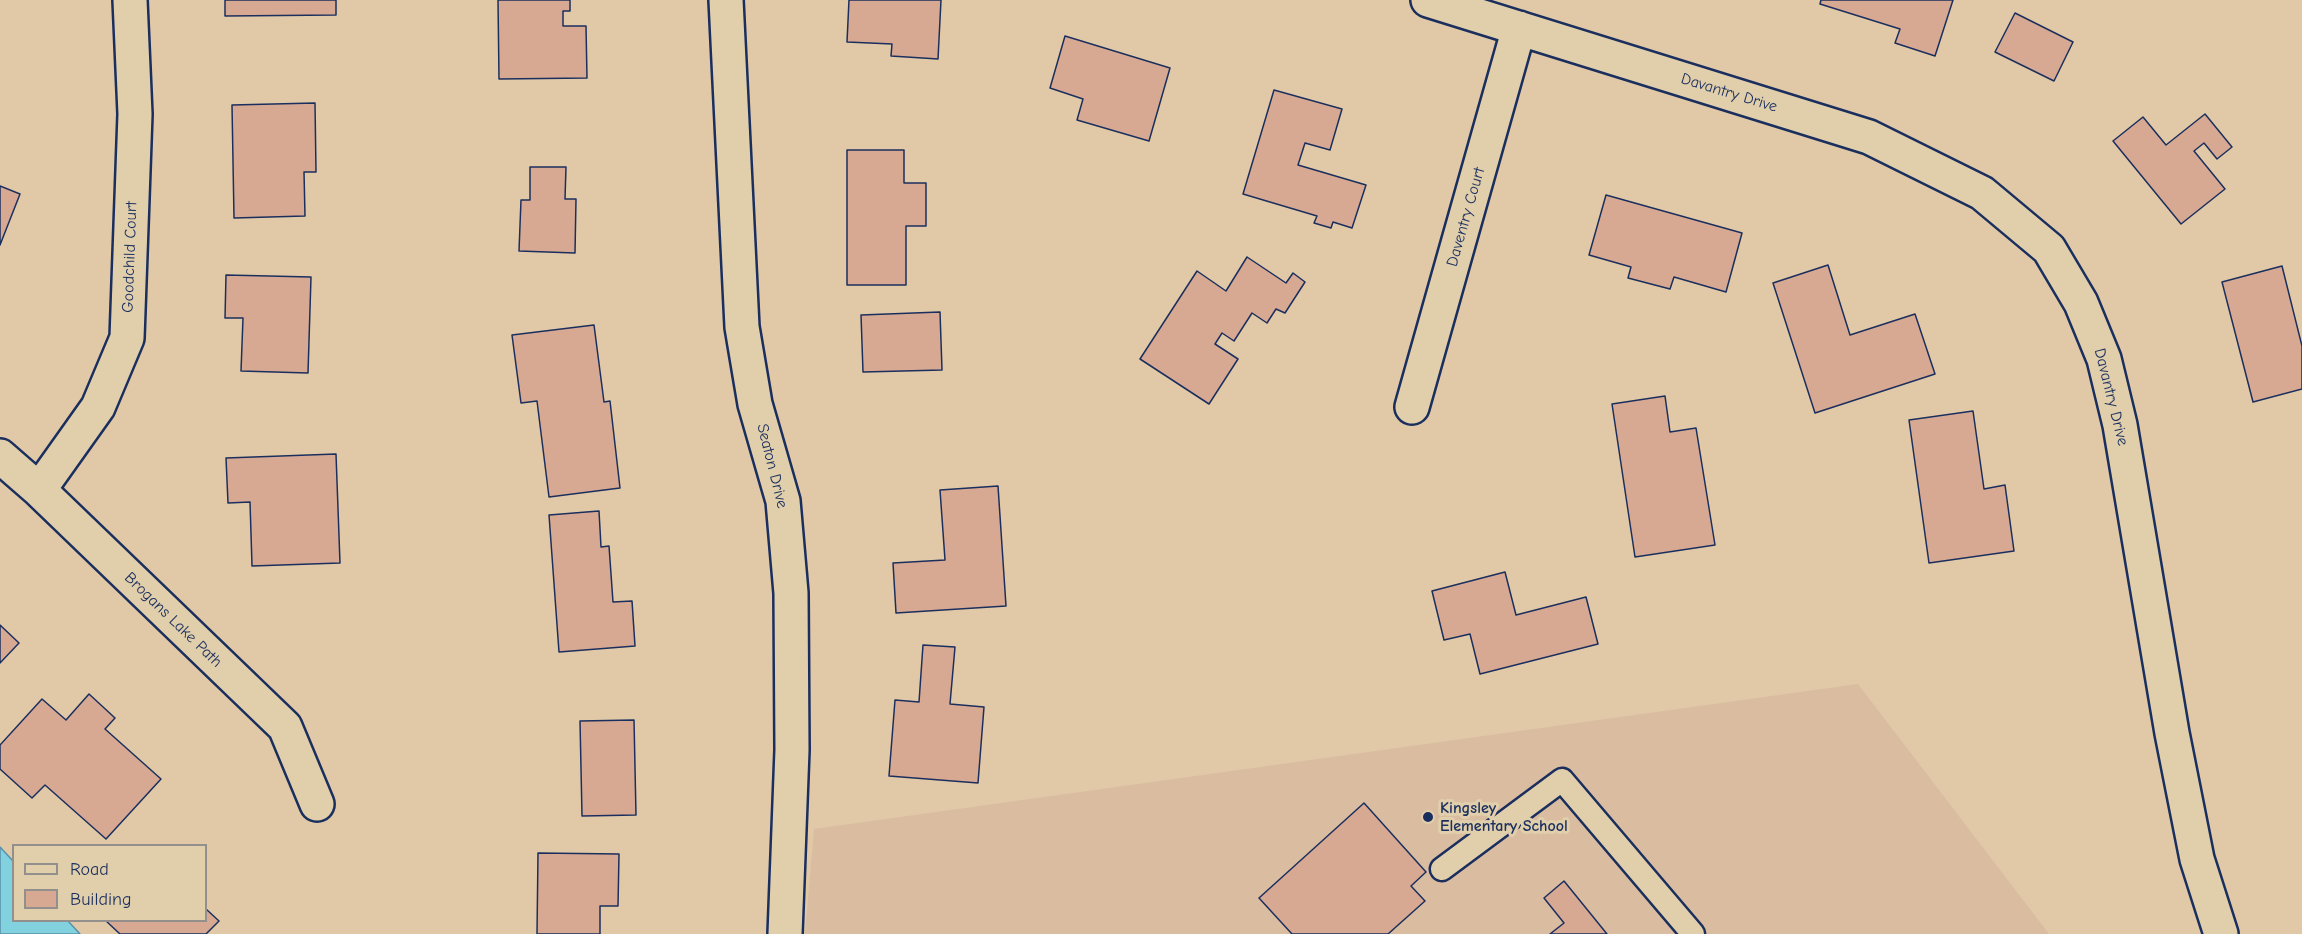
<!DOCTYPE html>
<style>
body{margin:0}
#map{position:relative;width:2302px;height:934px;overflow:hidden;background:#e1c9a7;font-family:"Comic Neue",sans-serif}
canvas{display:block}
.legend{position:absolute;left:12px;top:844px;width:195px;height:78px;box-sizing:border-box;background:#e1cfac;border:2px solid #928f8d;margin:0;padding:8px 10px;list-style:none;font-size:18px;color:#1b2f5e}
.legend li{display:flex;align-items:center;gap:12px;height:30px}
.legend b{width:30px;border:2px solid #928f8d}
</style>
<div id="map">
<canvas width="2302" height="934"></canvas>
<ul class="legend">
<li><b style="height:8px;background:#e1cfac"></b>Road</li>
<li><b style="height:16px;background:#d7a992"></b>Building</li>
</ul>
</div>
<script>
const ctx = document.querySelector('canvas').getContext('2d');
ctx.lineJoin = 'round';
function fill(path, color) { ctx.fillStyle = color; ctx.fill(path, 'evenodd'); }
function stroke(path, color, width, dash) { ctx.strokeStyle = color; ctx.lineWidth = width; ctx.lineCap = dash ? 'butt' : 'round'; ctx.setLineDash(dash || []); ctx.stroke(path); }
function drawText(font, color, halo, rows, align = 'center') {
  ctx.font = font + ' "Comic Neue",sans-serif'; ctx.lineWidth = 6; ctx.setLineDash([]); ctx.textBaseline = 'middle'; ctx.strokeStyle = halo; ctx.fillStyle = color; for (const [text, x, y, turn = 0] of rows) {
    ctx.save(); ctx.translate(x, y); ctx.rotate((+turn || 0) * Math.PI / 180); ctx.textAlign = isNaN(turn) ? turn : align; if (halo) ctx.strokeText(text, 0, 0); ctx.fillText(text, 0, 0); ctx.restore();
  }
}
fill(new Path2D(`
 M1858 684 2049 934H805L814 829Z`), '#dabca0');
const water = new Path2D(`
 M0 847 13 861 14 920 68 921 80 934H0Z`);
fill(water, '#82d1df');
stroke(water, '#5990ab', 1.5);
const building = new Path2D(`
 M225 0H336V15L225 16Z
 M498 0H570V11H563V26H586L587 78 499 79Z
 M849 0H941L938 59 891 56 892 44 847 42Z
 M1821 0H1953L1935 56 1895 43 1900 29 1820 4Z
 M2015 13 2073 42 2054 81 1995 52Z
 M1065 36 1170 68 1149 141 1077 120 1083 99 1050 88Z
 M1274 90 1342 109 1330 150 1305 143 1298 165 1366 185 1352 228 1333 222 1331 228 1314 223 1317 216 1243 194Z
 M315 103 316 172H304L305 216 234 218 232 105Z
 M2205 114 2232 147 2217 159 2204 143 2194 151 2225 189 2181 224 2113 141 2143 117 2166 145Z
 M847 150H904V183H926V226H906V285H847Z
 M530 167H566L565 199H576L575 253 519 251 521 200H530Z
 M0 186 20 194 0 245Z
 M1606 195 1742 233 1726 292 1674 277 1670 289 1628 278 1631 267 1589 255Z
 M1247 257 1286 283 1293 273 1305 282 1285 313 1276 309 1267 323 1252 313 1234 341 1222 333 1215 344 1238 359 1209 404 1140 359 1197 271 1226 291Z
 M1828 265 1850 335 1915 314 1935 374 1815 413 1773 283Z
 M2282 266 2302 346V389L2253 402 2222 282Z
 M226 275 311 277 308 373 241 371 243 318H225Z
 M940 312 942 370 863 372 861 315Z
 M594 325 604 402 610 401 620 488 549 497 537 401 521 403 512 335Z
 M1665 396 1670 432 1696 428 1715 545 1635 557 1612 404Z
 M1973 411 1984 489 2005 485 2014 551 1929 563 1909 420Z
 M336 454 340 563 252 566 250 502 228 503 226 458Z
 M998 486 1006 606 896 613 893 563 945 560 940 490Z
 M599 511 601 547 609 546 613 602 632 601 635 646 559 652 549 515Z
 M1505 572 1516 615 1586 597 1598 644 1480 674 1470 634 1444 640 1432 591Z
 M0 625 19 643 0 663Z
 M923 645 955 647 950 704 984 707 978 783 889 776 895 700 919 702Z
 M89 694 115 718 105 729 161 779 106 839 45 785 32 798 0 769V745L42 699 66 720Z
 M634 720 636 815 582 816 580 721Z
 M1364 803 1426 872 1411 886 1425 901 1388 934H1292L1259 898Z
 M538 853 619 854 618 906H600V934H537Z
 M1564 881 1607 934H1550L1564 923 1544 898Z
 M206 909 219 921 206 934H120L105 920H206Z`);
fill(building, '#d7a992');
stroke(building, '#1b2f5e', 1.5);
const lane = new Path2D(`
 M1442 869 1562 780 1693 934`);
const street = new Path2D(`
 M726 0 742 327 755 404 783 501 791 593 792 750 785 934
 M1428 0 1869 137 1982 193 2049 249 2081 303 2104 359 2120 425 2172 733 2197 859 2221 934
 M1412 407 1519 28
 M0 456 39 490 285 727 317 804
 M39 490 98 407 127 338 135 114 130 0`);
stroke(lane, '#1b2f5e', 27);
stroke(street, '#1b2f5e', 38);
stroke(lane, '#e1cfac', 22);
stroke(street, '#e1cfac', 33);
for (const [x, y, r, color] of [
 [1428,817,6,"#1b2f5e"]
]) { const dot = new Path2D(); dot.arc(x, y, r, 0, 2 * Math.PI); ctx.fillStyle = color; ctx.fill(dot); stroke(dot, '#e1cfac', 2); }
drawText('16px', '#1b2f5e', '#e1cfac', [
 ["Davantry Drive",1729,93,17],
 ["Daventry Court",1466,217,-74],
 ["Goodchild Court",130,257,-88],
 ["Davantry Drive",2111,397,76],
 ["Seaton Drive",772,466,76],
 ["Brogans Lake Path",173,620,44]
]);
drawText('bold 16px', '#1b2f5e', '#e1cfac', [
 ["Kingsley",1440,808],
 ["Elementary School",1440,826]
], 'left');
</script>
